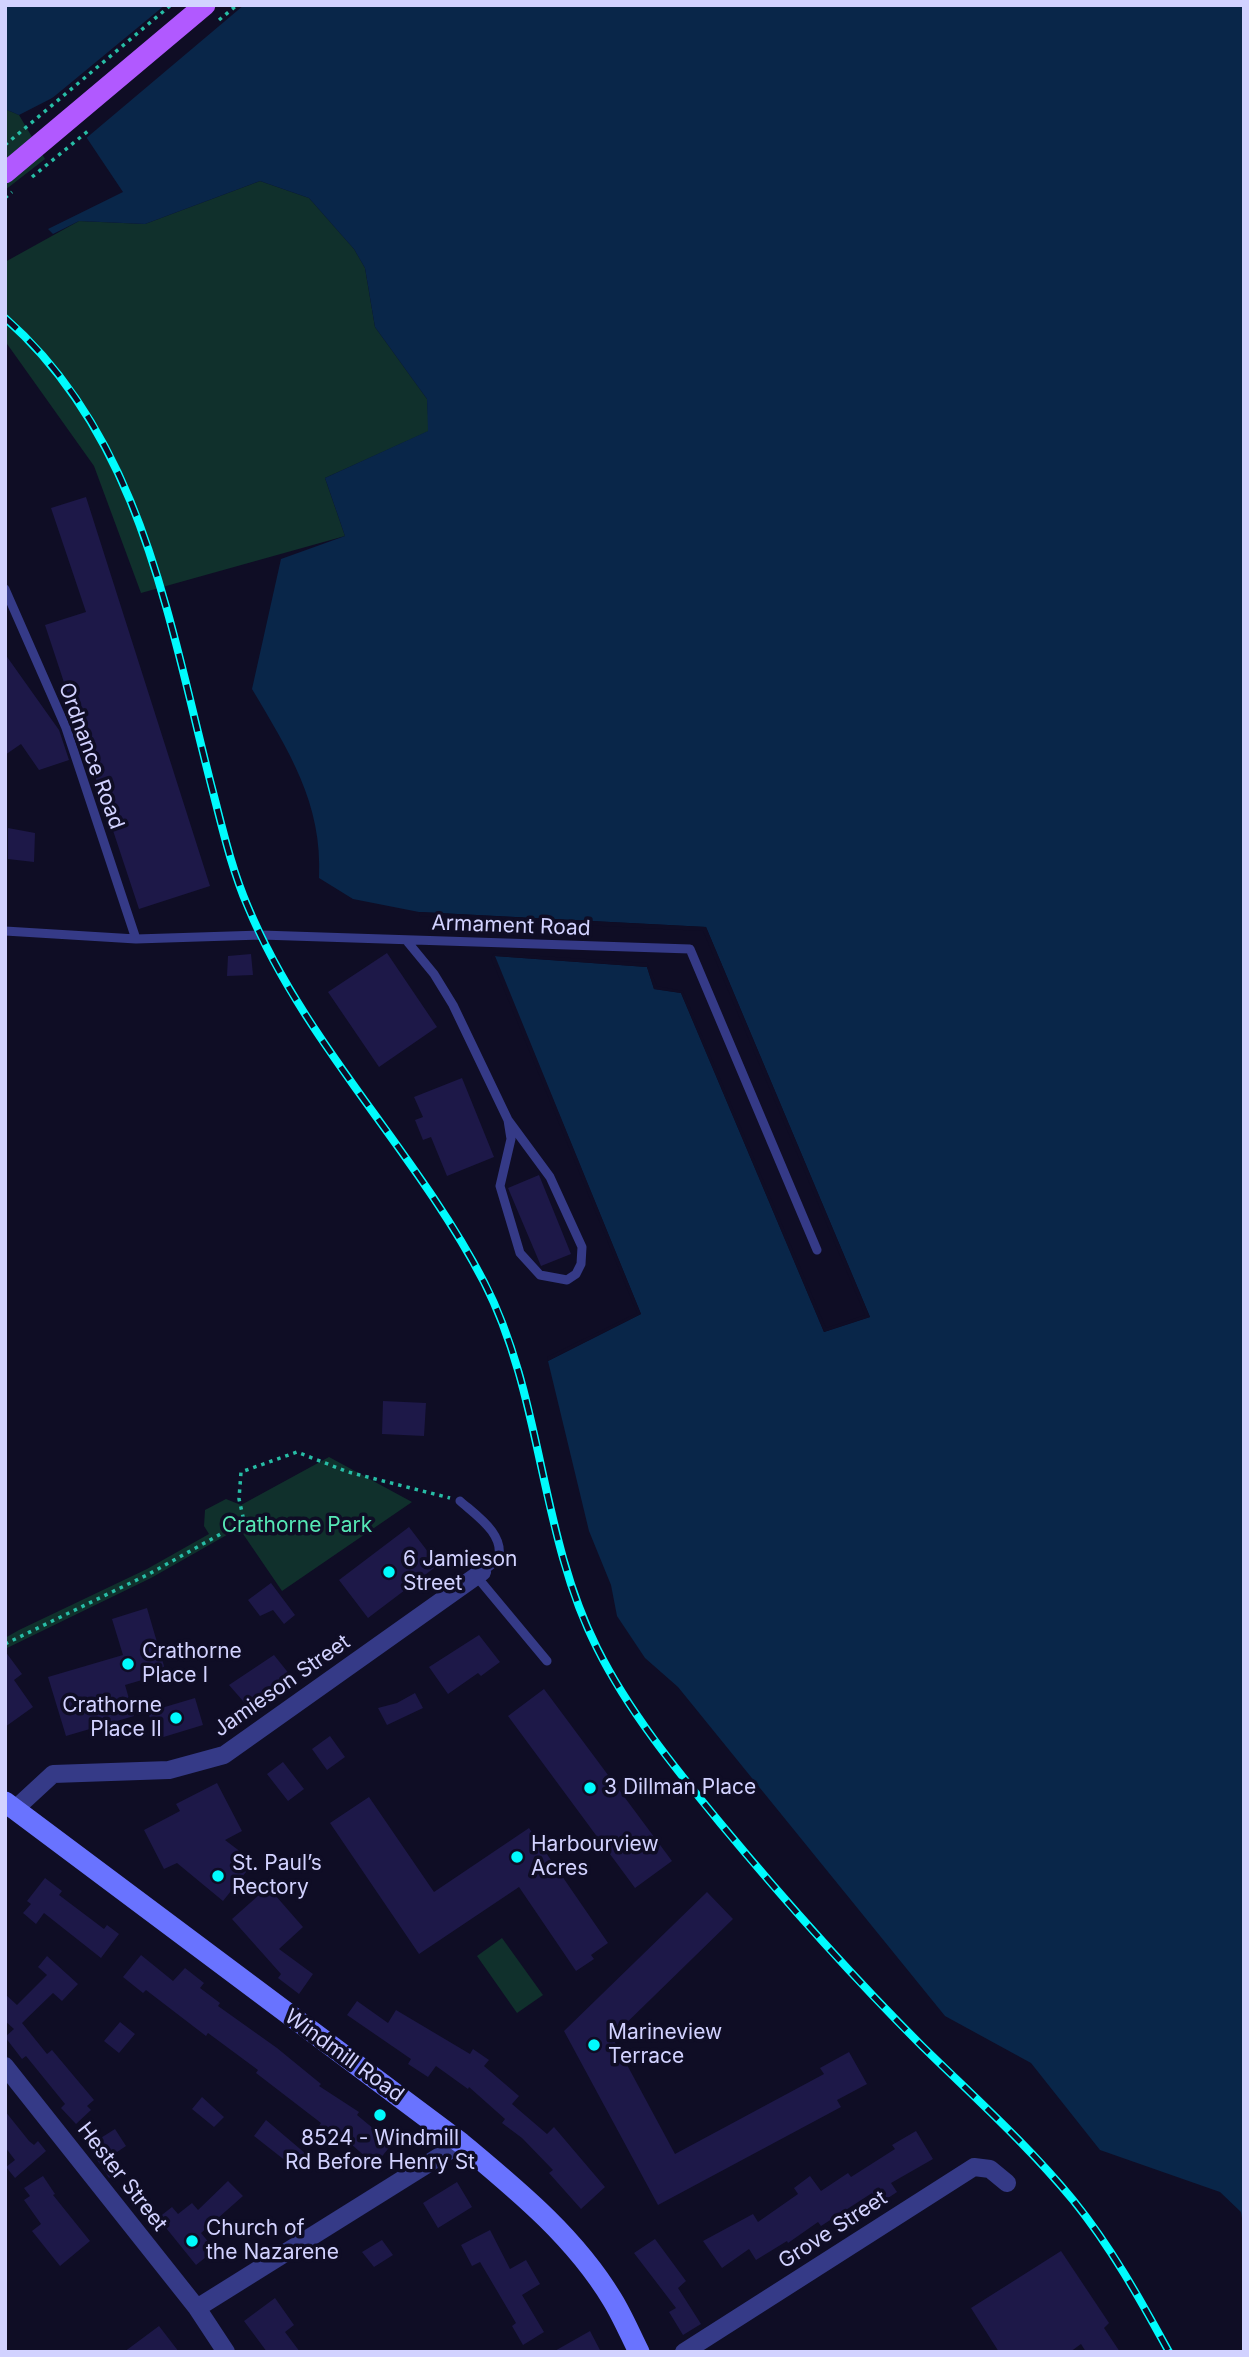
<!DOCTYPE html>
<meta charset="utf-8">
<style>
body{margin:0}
#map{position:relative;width:1249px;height:2357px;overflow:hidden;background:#0f0d25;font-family:Inter,sans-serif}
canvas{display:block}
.frame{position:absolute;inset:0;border:7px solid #d2d2ff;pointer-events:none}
</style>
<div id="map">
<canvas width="1249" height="2357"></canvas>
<div class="frame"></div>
</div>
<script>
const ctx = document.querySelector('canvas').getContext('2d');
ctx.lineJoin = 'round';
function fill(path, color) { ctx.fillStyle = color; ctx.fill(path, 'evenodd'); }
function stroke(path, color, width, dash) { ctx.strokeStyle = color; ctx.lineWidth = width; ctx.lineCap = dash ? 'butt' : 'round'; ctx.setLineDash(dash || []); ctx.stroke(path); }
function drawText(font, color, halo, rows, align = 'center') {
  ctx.font = font + ' Inter,sans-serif'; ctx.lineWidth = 7; ctx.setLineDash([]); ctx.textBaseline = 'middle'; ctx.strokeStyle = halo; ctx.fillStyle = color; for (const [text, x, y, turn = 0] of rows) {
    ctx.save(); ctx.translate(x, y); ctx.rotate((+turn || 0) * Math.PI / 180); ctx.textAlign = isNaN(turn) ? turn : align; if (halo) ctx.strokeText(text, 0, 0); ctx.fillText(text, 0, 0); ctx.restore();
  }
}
fill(new Path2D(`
 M5 109 19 115 45 159 5 190Z
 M260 181 309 198 354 249 365 268 375 327 427 399 429 431 325 478 345 536 141 593 94 466 5 341V262L79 221 145 224Z
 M329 1457 412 1502 282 1591 239 1528 151 1578 5 1649V1638L19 1630 147 1569 209 1534 204 1526 205 1510 226 1499 241 1505Z
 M502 1938 543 1995 517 2013 477 1956Z`), '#10302c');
fill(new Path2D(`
 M5 5H1244V2232L1241 2212 1220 2192 1100 2150 1031 2063 945 2016 678 1687 645 1658 617 1616 611 1585 589 1531 548 1361 641 1314 494 956 647 967 654 989 681 993 824 1332 870 1317 706 927 419 912 353 899 319 878C323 803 288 750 252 689L281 559 345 536 325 478 428 431 427 399 375 327 365 268 354 249 309 198 260 181 145 224 79 221 53 234 48 229 123 192 58 95 19 115 5 109Z`), '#092649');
fill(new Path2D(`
 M165 5H244L84 140 57 99 39 109Z
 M419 912 706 927 870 1317 824 1332 681 993 654 989 647 967 495 956 641 1314 548 1361 547 1357 637 1313 491 958 494 953 647 963 657 986 683 991 826 1328 865 1315 703 931 441 918 420 916Z`), '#0f0d25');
fill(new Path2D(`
 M86 497 210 886 139 909 45 625 86 612 51 508Z
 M5 654 59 730 69 760 39 770 21 744 5 755Z
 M8 828 35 833 34 862 8 859Z
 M387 953 437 1027 379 1067 328 992Z
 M251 954 253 975 227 976 228 956Z
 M462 1078 494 1157 447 1176 431 1137 423 1140 415 1120 423 1117 414 1097Z
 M539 1175 571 1254 541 1266 508 1188Z
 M383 1401 426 1403 424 1436 382 1434Z
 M409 1527 438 1565 368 1618 339 1580Z
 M271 1583 295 1615 284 1624 273 1610 260 1616 248 1600Z
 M147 1608 166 1673 125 1685 134 1716 66 1736 48 1677 123 1655 112 1619Z
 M479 1635 500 1662 481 1676 478 1673 448 1694 429 1667Z
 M5 1651 22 1674 14 1680 33 1707 5 1727Z
 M274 1655 294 1680 275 1695 271 1690 250 1709 229 1685Z
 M544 1689 672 1861 635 1888 508 1716Z
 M415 1693 423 1708 387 1725 378 1708 397 1703Z
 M195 1698 203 1725 157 1739 148 1712Z
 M330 1736 345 1757 327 1770 312 1749Z
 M283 1762 304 1789 288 1801 267 1774Z
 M217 1783 242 1831 225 1840 254 1862 223 1901 177 1863 164 1869 144 1830 180 1811 176 1804Z
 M369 1797 434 1892 529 1828 608 1943 591 1955 594 1959 576 1971 519 1887 419 1954 330 1823Z
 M45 1878 62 1891 59 1895 104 1929 107 1925 119 1934 101 1958 44 1913 36 1924 23 1913 31 1904 27 1901Z
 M268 1887 303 1927 279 1949 313 1974 299 1994 278 1978 281 1974 232 1919Z
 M707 1892 733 1919 612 2037 675 2154 824 2074 820 2068 849 2052 867 2084 837 2100 841 2107 658 2205 564 2031Z
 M141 1955 173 1981 185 1968 204 1983 200 1988 220 2003 218 2006 277 2048 321 2084 319 2086 359 2112 357 2115 392 2144 375 2165 343 2137 341 2140 319 2126 321 2123 256 2073 258 2070 208 2033 206 2036 146 1990 143 1993 123 1977Z
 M47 1956 78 1984 62 2001 53 1993 22 2023 47 2054 52 2050 94 2100 87 2106 91 2110 76 2124 61 2108 65 2104 26 2056 22 2059 5 2037 14 2029 5 2021V1994L17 2005 47 1975 38 1967Z
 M357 2001 388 2023 396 2010 470 2054 473 2049 489 2060 484 2066 519 2096 512 2104 547 2134 554 2127 605 2187 581 2209 549 2173 553 2170 522 2138 502 2123 505 2119 469 2087 468 2089 436 2066 428 2077 408 2064 411 2059 347 2015Z
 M120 2022 135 2034 119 2053 104 2041Z
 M202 2097 224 2117 214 2127 192 2109Z
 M5 2111 29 2141 34 2145 38 2141 46 2151 15 2178 6 2167 15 2160 5 2147Z
 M266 2120 306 2154 296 2169 254 2136Z
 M115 2129 126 2146 114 2154 124 2168 109 2178 88 2146Z
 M916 2131 933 2159 891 2183 897 2192 879 2204 872 2193 821 2226 818 2222 788 2243 787 2241 756 2260 749 2249 722 2268 703 2241 753 2214 758 2222 798 2194 794 2188 810 2176 821 2191 848 2173 851 2177 895 2149 892 2145Z
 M43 2176 55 2194 53 2195 90 2241 60 2266 32 2231 41 2224 24 2200 30 2196 24 2188Z
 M228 2181 243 2196 201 2233 215 2250 196 2265 158 2218 172 2207 178 2214 192 2203 198 2210Z
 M457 2182 472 2207 438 2228 423 2203Z
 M490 2230 510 2269 526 2260 540 2284 522 2295 544 2332 523 2345 512 2326 516 2323 480 2262 472 2266 461 2245Z
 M655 2239 686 2281 678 2288 701 2324 683 2335 669 2312 676 2308 634 2253Z
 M382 2240 393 2255 374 2267 362 2252Z
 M1061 2251 1109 2323 1104 2328 1120 2352H1086L1081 2344 1070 2352H999L971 2308Z
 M275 2298 294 2325 285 2332 300 2352H267L244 2321Z
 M159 2326 179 2352H124Z
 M590 2331 601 2352H553Z`), '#1d1848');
stroke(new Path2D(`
 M219 20 237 5
 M5 145 171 5
 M32 177 88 131
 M5 198 12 192
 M5 1644 149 1574 244 1521 239 1499 241 1472 297 1452 348 1472 450 1498`), '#27bda6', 3.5, [3.5, 5]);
stroke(new Path2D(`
 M5 589 66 728 136 939
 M5 931 136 939 261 935 690 949 817 1250
 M406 940 434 974 453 1005 508 1120 550 1177 582 1247 581 1264 576 1274 567 1280 540 1275 520 1253 500 1186 511 1139 508 1120
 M460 1501C477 1516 506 1535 498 1560L482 1572
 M477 1577 547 1661`), '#353a87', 9);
stroke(new Path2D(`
 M14 1810 53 1774 169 1770 224 1755 482 1572
 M5 2066 197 2308 226 2352
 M197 2308 461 2143
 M684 2352 974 2167 990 2169 1007 2183`), '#353a87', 18);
stroke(new Path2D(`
 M5 1802 461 2143C516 2189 574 2236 612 2299 622 2315 630 2334 639 2352`), '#6973ff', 21);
stroke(new Path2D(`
 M5 173 205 5`), '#b159ff', 21);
const rail = new Path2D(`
 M5 318C143 439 169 624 213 792 223 831 232 870 248 907 305 1044 416 1151 484 1282 543 1397 539 1533 597 1648 629 1712 675 1768 721 1824 785 1901 851 1975 922 2046 973 2096 1027 2144 1073 2200 1111 2247 1140 2299 1169 2352`);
stroke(rail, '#00fbfd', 8);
stroke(rail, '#0f0d25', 5, [16]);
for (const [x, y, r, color] of [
 [389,1572,7,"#00fbfd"],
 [128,1664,7,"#00fbfd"],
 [176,1718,7,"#00fbfd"],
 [590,1788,7,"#00fbfd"],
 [517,1857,7,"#00fbfd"],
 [218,1876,7,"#00fbfd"],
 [594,2045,7,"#00fbfd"],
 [380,2115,7,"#00fbfd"],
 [192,2241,7,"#00fbfd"]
]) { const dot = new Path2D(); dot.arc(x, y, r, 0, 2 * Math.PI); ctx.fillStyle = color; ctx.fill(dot); stroke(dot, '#0f0d25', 2.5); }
drawText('21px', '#d2d2ff', '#0f0d25', [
 ["Ordnance Road",91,756,70],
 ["Armament Road",511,926,2],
 ["Jamieson Street",282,1686,-35],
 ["Windmill Road",344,2056,36],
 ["Hester Street",122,2177,52],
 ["Grove Street",833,2230,-33]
]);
drawText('21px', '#56e7b5', '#0f0d25', [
 ["Crathorne Park",297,1526]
]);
drawText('21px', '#d2d2ff', '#0f0d25', [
 ["6 Jamieson",403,1560],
 ["Street",403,1584],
 ["Crathorne",142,1652],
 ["Place I",142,1676],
 ["Crathorne",162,1706,"right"],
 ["Place II",162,1730,"right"],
 ["3 Dillman Place",604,1788],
 ["Harbourview",531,1845],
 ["Acres",531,1869],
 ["St. Paul’s",232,1864],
 ["Rectory",232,1888],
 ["Marineview",608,2033],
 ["Terrace",608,2057],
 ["8524 - Windmill",380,2139,"center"],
 ["Rd Before Henry St",380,2163,"center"],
 ["Church of",206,2229],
 ["the Nazarene",206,2253]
], 'left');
</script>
